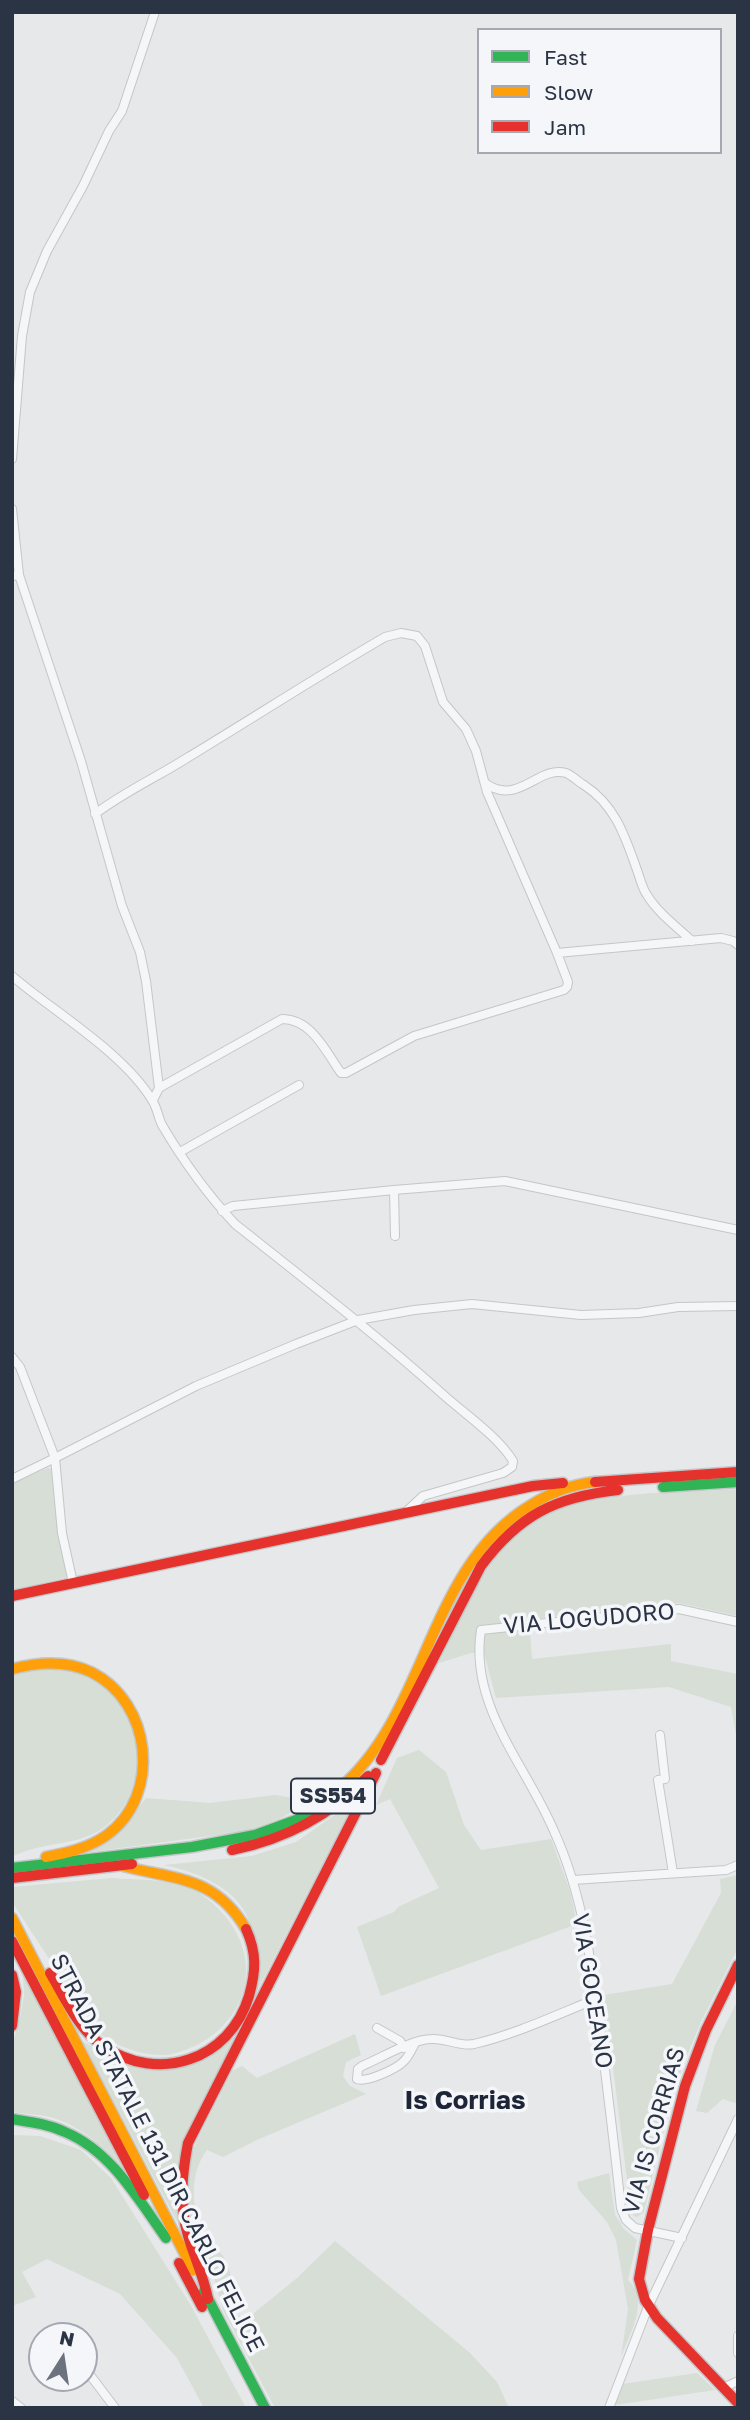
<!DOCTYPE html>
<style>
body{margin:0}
#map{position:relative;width:750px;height:2420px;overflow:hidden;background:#e6e8ea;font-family:"Golos Text",sans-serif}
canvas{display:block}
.frame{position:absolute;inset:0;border:14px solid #2b3445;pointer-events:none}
.legend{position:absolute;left:477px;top:28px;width:245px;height:126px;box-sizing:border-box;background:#f4f6f9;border:2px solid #a4a8b1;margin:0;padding:9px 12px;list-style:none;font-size:21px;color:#2b3445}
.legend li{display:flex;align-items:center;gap:14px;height:35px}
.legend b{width:35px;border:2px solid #a4a8b1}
.north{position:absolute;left:28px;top:2322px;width:70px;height:70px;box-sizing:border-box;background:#f4f6f9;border:2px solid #a4a8b1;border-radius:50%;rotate:12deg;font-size:19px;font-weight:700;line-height:28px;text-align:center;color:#2b3445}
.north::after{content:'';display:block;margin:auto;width:24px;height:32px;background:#6c737f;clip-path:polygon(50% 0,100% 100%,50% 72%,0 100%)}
</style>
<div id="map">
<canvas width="750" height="2420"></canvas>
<div class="frame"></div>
<ul class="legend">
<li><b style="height:9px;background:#30b455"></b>Fast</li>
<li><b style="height:9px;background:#ff9f0a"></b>Slow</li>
<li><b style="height:9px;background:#e5322d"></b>Jam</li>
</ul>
<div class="north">N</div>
</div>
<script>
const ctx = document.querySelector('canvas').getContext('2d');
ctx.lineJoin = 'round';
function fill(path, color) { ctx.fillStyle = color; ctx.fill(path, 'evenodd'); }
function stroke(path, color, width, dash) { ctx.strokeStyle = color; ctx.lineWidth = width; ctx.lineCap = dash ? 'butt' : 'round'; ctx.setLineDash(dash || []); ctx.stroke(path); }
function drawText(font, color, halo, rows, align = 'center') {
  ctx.font = font + ' "Golos Text",sans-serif'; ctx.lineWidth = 7; ctx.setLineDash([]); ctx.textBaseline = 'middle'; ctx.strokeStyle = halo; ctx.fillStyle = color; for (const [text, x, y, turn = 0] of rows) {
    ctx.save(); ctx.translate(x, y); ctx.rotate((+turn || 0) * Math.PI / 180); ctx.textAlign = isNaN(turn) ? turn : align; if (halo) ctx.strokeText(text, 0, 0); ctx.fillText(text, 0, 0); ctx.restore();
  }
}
fill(new Path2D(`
 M48 1468 52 1469 68 1577 12 1590V1482Z
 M738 1489V1616L679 1603 623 1611 529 1619 532 1659 671 1644V1661L738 1674V1746L731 1707 669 1687 496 1698 484 1653H471L439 1663C457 1627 473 1587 497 1554 548 1485 661 1495 738 1489Z
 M36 1669C49 1670 66 1668 79 1673 141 1694 159 1782 107 1825 79 1848 43 1840 12 1857V1676Z
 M419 1750 446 1772 464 1825 481 1850 551 1839 570 1891 577 1924 381 1996 357 1927 394 1912 398 1907 439 1888 390 1799 376 1805 397 1758Z
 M275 1795 312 1801 279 1819 247 1831 90 1852 129 1820 146 1798 210 1803Z
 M353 1802 351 1808 256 1993C255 1972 255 1949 251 1928 243 1889 197 1872 164 1865L252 1856 296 1842Z
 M738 1875V1948L701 2022 683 2065 670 2104 644 2212 637 2217 633 2215 630 2204 604 1995 672 1984 721 1893 720 1879Z
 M112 1878C134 1880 167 1879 187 1886 203 1893 217 1906 228 1920 262 1964 246 2020 197 2045 188 2049 176 2054 166 2055 140 2056 117 2046 97 2032L12 1902V1887Z
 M23 1973 125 2170C104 2148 81 2125 50 2117 38 2114 25 2114 12 2112V2045L20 2018 24 1995Z
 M738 2000V2104L723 2099 707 2113 696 2111 715 2045Z
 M355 2034 361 2055 346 2062 343 2076 350 2086 366 2094 259 2139 223 2157 207 2150C189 2173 191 2208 203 2233 209 2245 223 2252 227 2263 229 2269 232 2278 232 2285 232 2299 228 2317 248 2318L297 2278 335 2241 470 2353 497 2382 509 2408H275L223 2310 210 2262 191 2222 187 2204 189 2165 196 2143 232 2071 242 2066 257 2078Z
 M235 2037 179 2155 175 2178 183 2233 82 2041 108 2056 132 2067 156 2070Z
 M12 2135 40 2136 81 2150 111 2178 190 2304 246 2408H204L177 2358 120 2294 47 2259 22 2272 36 2297 15 2305 12 2310Z
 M609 2173 615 2215 624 2229 637 2240 628 2280C650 2301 630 2333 621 2357L628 2309 616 2240 607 2222 579 2190 577 2182Z
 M697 2373 715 2390 615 2405 622 2384Z`), '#d6ded6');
const street = new Path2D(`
 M12 459 22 336 30 292 47 251 83 186 109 131 122 111 155 12
 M12 509 19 575
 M12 576 19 575 81 761 122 906 140 952 146 981 159 1088 153 1100
 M485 783C518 807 538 765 566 773 572 775 578 782 584 785 615 805 625 836 637 870 640 878 642 888 647 895 658 913 676 926 692 941
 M95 814C124 792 157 777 187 758 253 718 318 676 385 637L401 633 417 636 425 646 443 702 466 729 476 751 487 792 557 953
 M12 976C54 1012 124 1053 152 1100 157 1107 158 1117 162 1125 182 1159 208 1195 235 1224 307 1281 379 1337 447 1398 468 1416 499 1438 513 1461L512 1467 503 1473 423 1496 408 1510
 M159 1088 282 1019C312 1019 326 1052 341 1073H346L414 1036 564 990 567 987 568 982 557 953 721 938 733 941 738 945
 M180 1152 299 1085
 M394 1190 395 1236
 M222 1211 233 1206 394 1190 505 1181 738 1230
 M12 1357 20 1367 55 1458 12 1479
 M73 1583 62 1533 55 1458 196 1386 296 1344 358 1320 414 1310 472 1304 581 1315 639 1313 678 1307 738 1306
 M660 1735 665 1779 658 1780 673 1873
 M573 1880 726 1870 738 1865
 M377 2028 400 2041 404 2048
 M415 2043C412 2049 408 2058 403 2062 396 2069 366 2083 357 2079L358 2069 362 2066C381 2058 412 2039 432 2039 446 2038 460 2047 474 2044 516 2034 556 2015 596 1999
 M682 2238 635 2228 626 2220 621 2208C615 2151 608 2094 601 2038 592 1967 584 1897 554 1831 526 1765 469 1706 481 1630L679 1609 738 1622
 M738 2336V2353
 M84 2367 115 2408
 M723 2388 738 2381
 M12 2401 21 2408
 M609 2408 648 2307 738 2119`);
const fast = new Path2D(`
 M663 1487 738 1482
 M12 1868 192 1847 255 1835 296 1820 315 1809 340 1788
 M12 2119C30 2122 48 2124 65 2132 111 2151 138 2199 166 2238
 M204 2291 265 2408`);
const slow = new Path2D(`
 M12 1669C38 1662 66 1660 91 1672 152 1702 162 1795 107 1835 89 1848 67 1853 46 1857
 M340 1788C429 1712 427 1567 531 1505 552 1492 570 1485 595 1482
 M123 1866C176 1880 215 1876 246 1929
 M12 1918 193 2270`);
const jam = new Path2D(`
 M595 1482 738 1472
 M12 1596 533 1486 563 1483
 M381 1760 481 1566C519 1515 555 1497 618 1490
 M232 1850C286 1839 330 1816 368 1776
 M12 1878 132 1864
 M12 1941 144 2195
 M738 1965 706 2030 685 2086 648 2230 639 2279 645 2300 657 2318 738 2403
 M50 1973C65 1998 78 2029 103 2046 158 2084 230 2060 249 1996 256 1971 257 1953 246 1929
 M12 1975 16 1992 12 2026
 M179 2263 202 2307
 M208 2299C204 2277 194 2257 188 2236 179 2205 182 2174 188 2143L376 1773`);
stroke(street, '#c4c6c8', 10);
stroke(fast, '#c4c6c8', 13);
stroke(slow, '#c4c6c8', 13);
stroke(jam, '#c4c6c8', 13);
stroke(street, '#f5f6f7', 8);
stroke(fast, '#30b455', 10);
stroke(slow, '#ff9f0a', 10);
stroke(jam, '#e5322d', 10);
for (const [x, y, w] of [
 [333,1796,84]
]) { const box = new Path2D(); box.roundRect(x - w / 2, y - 17.5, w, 35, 5); ctx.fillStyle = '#f4f6f9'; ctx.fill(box); stroke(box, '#2b3445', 2); }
drawText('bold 21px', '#2b3445', null, [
 ["SS554",333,1796]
]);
drawText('23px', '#2b3445', '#f4f6f9', [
 ["VIA LOGUDORO",589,1619,-5],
 ["VIA GOCEANO",592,1991,81],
 ["VIA IS CORRIAS",654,2131,-74],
 ["STRADA STATALE 131 DIR CARLO FELICE",157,2153,63]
]);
drawText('bold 26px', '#1d2536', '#f4f6f9', [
 ["Is Corrias",465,2101]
]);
</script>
